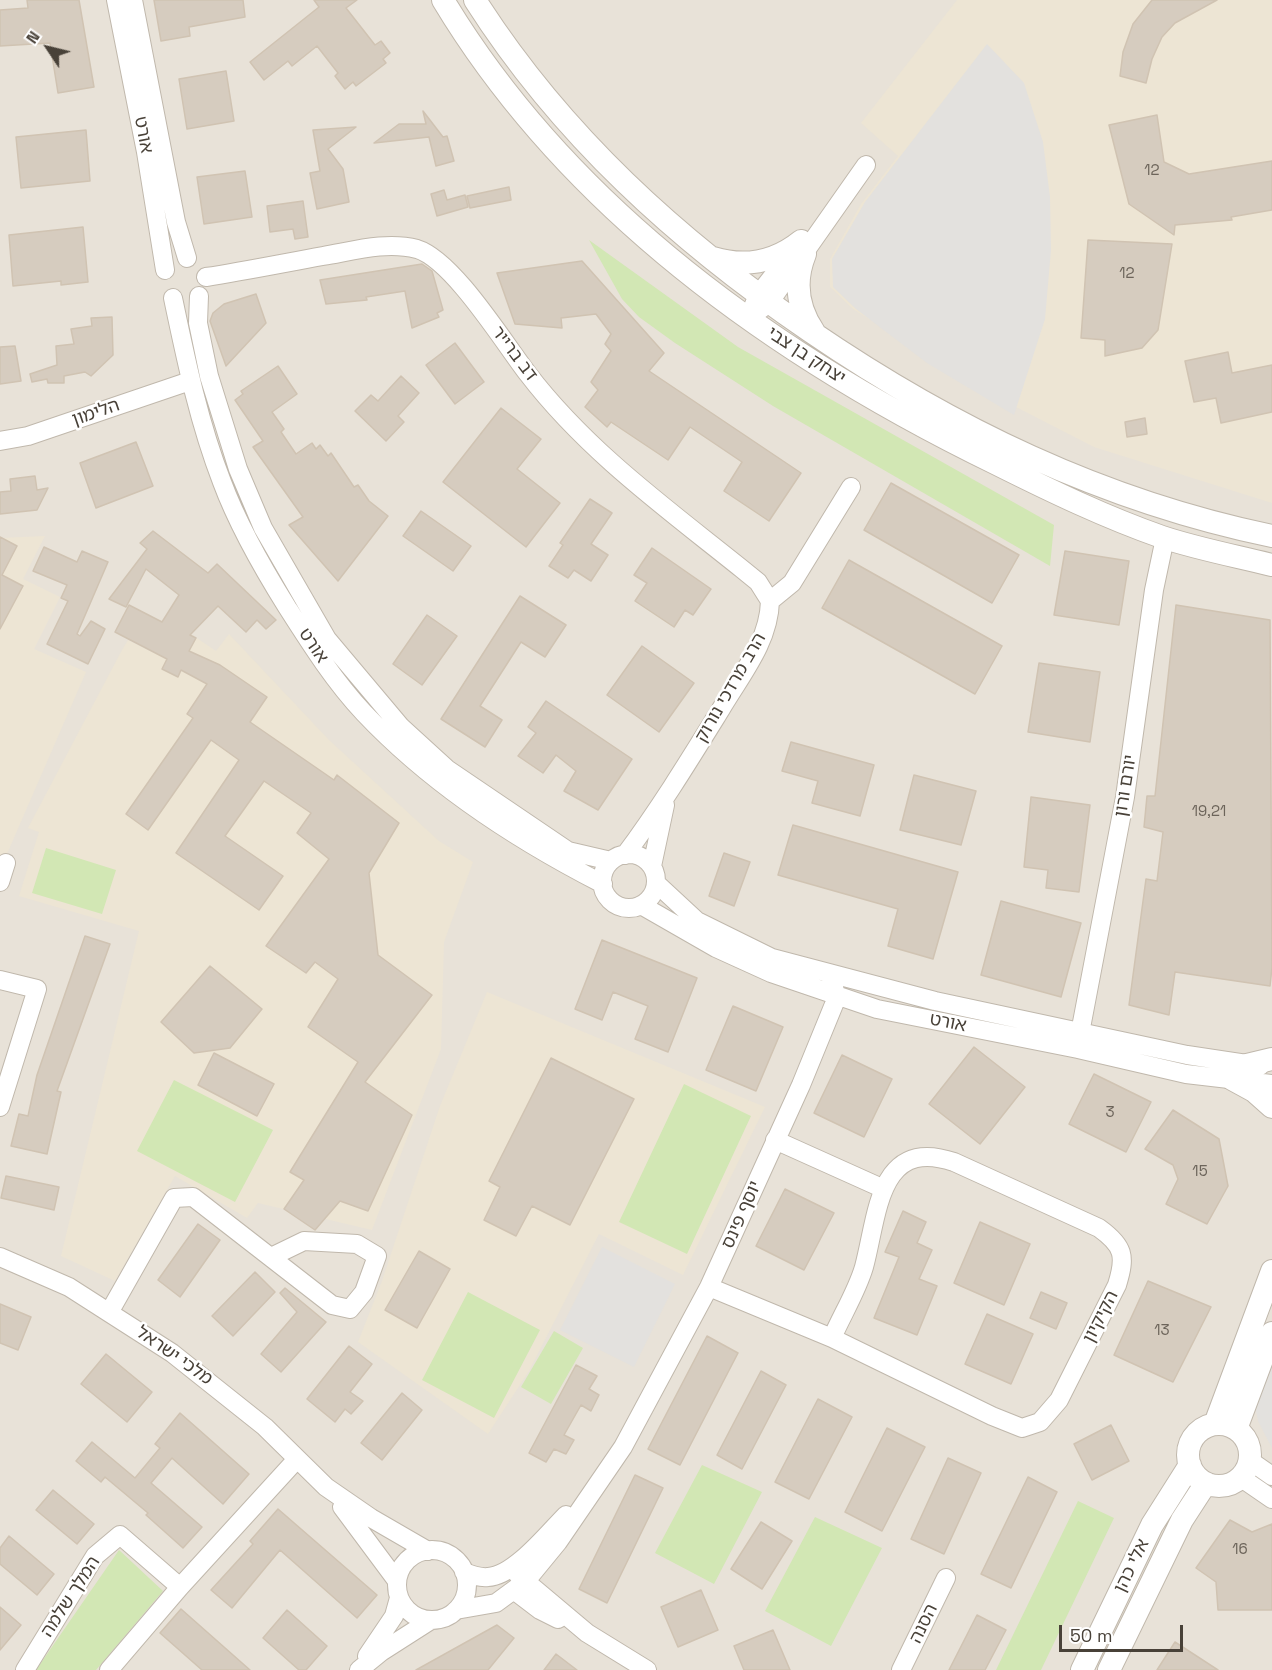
<!DOCTYPE html>
<meta charset="utf-8">
<style>
body{margin:0}
#map{position:relative;width:1272px;height:1670px;overflow:hidden;background:#f4f1ea;font-family:"Space Grotesk",sans-serif}
canvas{display:block}
.north{position:absolute;left:18px;top:18px;width:60px;height:60px;-webkit-text-stroke:4px #fff;paint-order:stroke;rotate:305deg;font-size:16px;font-weight:700;line-height:24px;text-align:center;color:#484138}
.north::after{content:'';display:block;margin:auto;width:21px;height:27px;background:#484138;clip-path:polygon(50% 0,100% 100%,50% 72%,0 100%)}
.scale{position:absolute;left:1059px;top:1625px;width:124px;height:27px;box-sizing:border-box;border:3px solid #484138;border-top:0;padding-left:8px;font-size:18px;line-height:21px;white-space:nowrap;color:#484138;-webkit-text-stroke:4px #fff;paint-order:stroke}
</style>
<div id="map">
<canvas width="1272" height="1670"></canvas>
<div class="north">N</div>
<div class="scale">50 m</div>
</div>
<script>
const ctx = document.querySelector('canvas').getContext('2d');
ctx.lineJoin = 'round';
function fill(path, color) { ctx.fillStyle = color; ctx.fill(path, 'evenodd'); }
function stroke(path, color, width, dash) { ctx.strokeStyle = color; ctx.lineWidth = width; ctx.lineCap = dash ? 'butt' : 'round'; ctx.setLineDash(dash || []); ctx.stroke(path); }
function drawText(font, color, halo, rows, align = 'center') {
  ctx.font = font + ' "Space Grotesk","Noto Sans Hebrew",sans-serif'; ctx.lineWidth = 5; ctx.setLineDash([]); ctx.textBaseline = 'middle'; ctx.strokeStyle = halo; ctx.fillStyle = color; for (const [text, x, y, turn = 0] of rows) {
    ctx.save(); ctx.translate(x, y); ctx.rotate((+turn || 0) * Math.PI / 180); ctx.textAlign = isNaN(turn) ? turn : align; if (halo) ctx.strokeText(text, 0, 0); ctx.fillText(text, 0, 0); ctx.restore();
  }
}
fill(new Path2D(`
 M0 0H1272V1670H0Z`), '#e8e2d8');
fill(new Path2D(`
 M957 0H1272V503L1094 447 981 389 853 309 830 287V259L861 204 898 156 861 123Z
 M45 536 23 579 60 597 34 649 86 672 0 870V538Z
 M170 620 216 651 229 634 329 740 439 841 473 862 444 942 441 1049 372 1230 258 1203 247 1218 175 1176 115 1281 61 1256 139 931 19 896 39 832 28 828 122 650 128 640 154 653Z
 M487 992 765 1107 683 1275 599 1234 529 1371 488 1434 358 1342 382 1281 440 1106Z`), '#ede5d4');
fill(new Path2D(`
 M589 240 738 347 1054 525 1050 566 773 406 675 343 639 317 622 299Z
 M46 848 116 870 102 914 32 893Z
 M174 1080 273 1130 235 1202 137 1151Z
 M684 1084 751 1116 687 1254 619 1222Z
 M468 1292 540 1330 494 1418 422 1380Z
 M554 1331 583 1348 551 1404 521 1387Z
 M702 1465 762 1492 714 1584 655 1553Z
 M1078 1501 1114 1518 1041 1670H996Z
 M815 1517 882 1548 831 1646 765 1611Z
 M119 1550 163 1591 96 1670H36Z`), '#d2e7b4');
fill(new Path2D(`
 M987 44 1024 83 1043 142 1050 197 1051 250 1045 319 1014 415 927 363 856 309 833 287 832 259 865 202Z
 M602 1247 675 1284 634 1367 560 1330Z
 M1272 1351V1448L1258 1421 1254 1401Z`), '#e3e1de');
const building = new Path2D(`
 M27 0H79L94 87 58 93 50 43 0 46V10L28 8Z
 M154 0H243L245 17 189 27 190 36 161 41Z
 M314 0H357L346 8 375 45 381 41 390 53 383 59 386 63 356 86 353 82 345 89 335 76 338 73 317 46 292 66 288 61 264 80 250 62 319 7Z
 M1152 0H1217L1175 23 1162 37 1152 59 1146 83 1120 76 1123 52 1133 24Z
 M226 71 234 121 187 129 179 79Z
 M423 111 443 137 447 136 454 161 436 166 429 137 374 143 399 124H426Z
 M1157 115 1164 162 1189 174 1272 161V210L1231 217 1232 220 1175 225 1174 235 1129 204 1109 125Z
 M356 127 328 149 343 169 349 202 317 209 310 173 320 171 313 130Z
 M86 130 90 181 21 188 16 137Z
 M245 171 252 217 204 224 197 177Z
 M509 187 511 200 470 208 467 196Z
 M444 190 447 200 465 195 468 207 437 216 431 194Z
 M303 201 308 237 295 239 293 229 270 232 267 206Z
 M83 227 88 282 61 285V281L13 286 9 235Z
 M1088 240 1172 244 1158 330 1142 348 1105 356V340L1081 338Z
 M582 261 664 353 649 371 801 473 769 521 724 491 742 462 690 427 668 460 611 422 607 427 585 407 598 390 591 382 611 351 605 344 611 334 596 314 561 318 562 328 515 324 497 273Z
 M422 264 432 271 443 310 437 313 439 317 412 328 405 291 366 297 367 300 326 304 320 280Z
 M256 294 266 323 226 366 210 321 213 313 224 304Z
 M112 317 113 355 91 376 85 372 64 376V383H48L47 379 32 382 30 374 57 365 56 346 74 344 71 329 92 326 91 318Z
 M455 343 484 382 455 404 426 365Z
 M15 346 21 381 0 384V347Z
 M1228 352 1232 373 1272 365V412L1221 423 1216 398 1194 402 1185 361Z
 M278 366 297 394 272 412 284 429 281 432 296 454 312 443 316 449 320 445 328 456 331 453 354 487 358 485 369 501 388 516 338 581 289 525 303 517 253 447 263 441 235 400 243 394 241 391Z
 M401 376 419 393 398 416 404 422 386 441 355 411 371 395 378 401Z
 M501 408 541 439 517 469 560 503 526 547 443 482Z
 M1145 418 1147 434 1127 437 1125 422Z
 M136 442 153 486 96 508 80 463Z
 M35 476 37 490 48 488 37 510 0 514V492L11 491 10 479Z
 M891 483 1019 555 992 603 864 530Z
 M590 499 612 513 591 544 608 555 591 581 574 570 568 578 549 566 563 545 560 543Z
 M421 511 471 546 453 571 403 536Z
 M153 531 208 573 217 564 276 620 266 629 257 620 246 632 218 606 190 635 196 638 189 651 220 665 267 697 250 722 334 780 337 775 399 823 369 873 378 955 432 995 365 1082 412 1115 368 1211 340 1201 315 1230 284 1209 304 1180 290 1172 358 1062 308 1027 338 979 315 962 306 973 266 946 329 859 297 833 311 813 264 781 225 836 283 876 259 910 176 853 239 760 211 740 148 830 126 814 193 718 187 714 207 684 181 670 178 677 162 669 167 659 115 632 129 605 162 622 179 595 146 569 126 607 109 599 147 549 140 543Z
 M0 537 17 546 2 575 23 586 0 629Z
 M44 547 77 562 82 551 108 562 77 634 80 636 91 621 105 629 88 664 47 644 68 601 61 598 67 585 33 571Z
 M652 548 711 589 693 615 685 610 674 627 635 601 647 583 634 575Z
 M1065 551 1129 561 1119 625 1054 615Z
 M849 560 1002 646 975 694 822 608Z
 M520 596 566 625 545 657 521 642 480 706 502 720 485 747 441 719Z
 M1176 605 1270 620 1272 967 1270 986 1175 972 1169 1015 1129 1005 1146 879 1157 881 1163 832 1144 827 1147 796H1155Z
 M427 615 457 636 422 685 393 664Z
 M642 646 694 683 659 732 607 695Z
 M1039 663 1100 672 1090 742 1028 732Z
 M546 701 632 759 598 810 564 791 576 771 556 755 543 773 518 756 536 733 528 727Z
 M791 742 874 765 860 816 812 803 818 781 782 771Z
 M914 775 976 791 961 845 900 830Z
 M1031 797 1090 805 1079 892 1046 888 1048 870 1024 867Z
 M793 825 958 872 933 959 888 946 898 909 778 875Z
 M724 853 750 862 734 906 709 896Z
 M1001 901 1081 923 1061 997 981 975Z
 M85 936 110 944 57 1091 61 1092 47 1154 11 1146 19 1114 28 1116 37 1075Z
 M602 940 697 978 668 1052 635 1039 648 1006 613 992 602 1020 575 1009Z
 M210 966 262 1009 230 1048 194 1053 161 1022Z
 M733 1006 783 1027 756 1091 706 1070Z
 M974 1047 1025 1087 980 1144 929 1104Z
 M214 1053 274 1084 257 1116 198 1085Z
 M842 1055 892 1079 864 1137 814 1113Z
 M551 1058 634 1099 570 1225 532 1206 516 1236 484 1220 500 1187 489 1181Z
 M1094 1074 1151 1102 1126 1152 1069 1124Z
 M1173 1110 1219 1139 1228 1186 1207 1224 1166 1204 1178 1179 1173 1165 1145 1149Z
 M6 1176 59 1187 54 1210 1 1198Z
 M785 1189 834 1213 804 1270 756 1246Z
 M903 1211 926 1222 917 1243 932 1250 919 1279 937 1286 917 1335 874 1318 899 1257 885 1252Z
 M980 1222 1030 1244 1004 1305 954 1283Z
 M198 1224 220 1240 180 1297 158 1280Z
 M419 1251 450 1269 417 1328 385 1310Z
 M255 1272 275 1292 233 1336 212 1316Z
 M1148 1281 1211 1307 1173 1382 1114 1355Z
 M285 1288 326 1322 281 1372 261 1354 297 1312 280 1293Z
 M1041 1292 1067 1303 1056 1329 1030 1318Z
 M0 1304 31 1317 18 1350 0 1343Z
 M987 1314 1033 1334 1011 1384 965 1364Z
 M707 1336 738 1353 680 1465 648 1449Z
 M349 1346 372 1364 350 1392 363 1401 351 1414 345 1409 335 1422 307 1399Z
 M106 1354 152 1392 127 1422 81 1384Z
 M576 1365 597 1376 589 1389 599 1395 591 1411 581 1405 564 1435 574 1440 566 1454 554 1449 546 1462 529 1453Z
 M761 1371 786 1385 742 1469 717 1455Z
 M402 1393 422 1410 382 1460 361 1443Z
 M818 1399 852 1417 809 1499 775 1482Z
 M180 1413 249 1474 223 1504 172 1458 151 1483 202 1527 183 1548 146 1515 148 1513 105 1477 101 1482 76 1461 92 1442 135 1478 160 1448 155 1444Z
 M1111 1425 1129 1461 1092 1480 1074 1444Z
 M887 1428 925 1447 882 1531 845 1512Z
 M948 1458 981 1473 944 1554 911 1539Z
 M635 1475 663 1488 607 1603 579 1589Z
 M1028 1477 1057 1492 1011 1588 981 1574Z
 M53 1490 94 1524 77 1544 36 1510Z
 M278 1509 377 1595 357 1618 280 1550 232 1608 211 1590 253 1544 250 1541Z
 M1230 1520 1252 1532 1272 1524V1610H1218L1216 1582 1196 1568Z
 M761 1522 792 1541 762 1589 731 1569Z
 M9 1536 54 1574 37 1595 0 1564V1548Z
 M701 1590 718 1630 678 1647 661 1607Z
 M0 1607 21 1625 0 1650Z
 M181 1609 250 1670H202L160 1633Z
 M287 1610 327 1646 306 1670H299L263 1638Z
 M977 1615 1006 1630 985 1670H949Z
 M497 1625 514 1638 488 1670H416Z
 M773 1630 790 1670H744L734 1646Z
 M1175 1642 1218 1670H1157Z
 M556 1654 577 1670H544Z`);
fill(building, '#d6ccbf');
stroke(building, '#d0c3b2', 1.5);
const minor = new Path2D(`
 M116 0 146 152 165 270
 M133 0 176 222 187 258
 M206 277C245 271 284 263 323 256 353 251 386 241 417 249 453 260 504 343 528 374 587 451 666 508 742 569L758 582 770 601
 M199 296 198 323 209 376 238 469 263 528 327 639 401 727 447 769 568 851 611 861
 M173 298C186 360 199 423 222 482 238 525 262 567 287 607 310 643 334 681 364 713 432 785 515 839 603 884
 M753 307 758 295 794 249
 M749 318 769 303 866 165
 M0 441 28 436 190 381
 M602 881a27 27 0 1 1 54 0a27 27 0 1 1-54 0Z
 M625 855C660 808 690 759 721 709 741 675 769 642 770 601L792 583 851 487
 M652 866 665 805
 M0 882 6 863
 M656 883 697 921 772 958 935 1001 1187 1055 1260 1066
 M641 905 716 948 771 973 877 1009 1078 1049 1186 1074 1272 1084
 M0 980 37 989 0 1107
 M1080 1033 1125 797 1154 590 1165 538
 M775 1140 884 1189
 M0 1257 69 1287 172 1353 265 1427 326 1487 371 1518 428 1551
 M709 1287 832 1338 992 1416 1022 1428 1040 1422 1059 1400 1117 1285C1126 1256 1124 1246 1099 1228L954 1162C878 1136 878 1215 864 1267 857 1291 842 1315 832 1338
 M110 1311 174 1198 193 1197 332 1305 350 1309 364 1292 377 1256 357 1244 304 1241 271 1257
 M1249 1460 1272 1476
 M1240 1477 1272 1499
 M342 1507 397 1581
 M397 1585a35 35 0 1 1 70 0a35 35 0 1 1-70 0Z
 M464 1572C472 1575 480 1578 488 1577 514 1576 548 1533 566 1515
 M518 1575 587 1633 647 1670
 M515 1591 540 1610 558 1619
 M456 1610 496 1603 526 1581 558 1542 623 1447 709 1287 801 1085 837 997 830 976
 M367 1656 394 1616 399 1598
 M25 1670 95 1556 120 1535 180 1587
 M109 1670 180 1587 297 1459
 M359 1670 381 1652 431 1620
 M901 1670 946 1578`);
const tertiary = new Path2D(`
 M443 0C570 211 779 358 997 464 1051 491 1105 517 1162 537 1198 549 1236 556 1272 565
 M475 0C561 135 678 241 810 331 952 428 1103 501 1272 536
 M805 254C794 281 797 307 814 332
 M713 258C746 268 775 262 801 241
 M1247 1065 1272 1059
 M1232 1079 1254 1091 1272 1107
 M1215 1424 1272 1271
 M1188 1455a31 31 0 1 1 62 0a31 31 0 1 1-62 0Z
 M1236 1429 1272 1333
 M1082 1670 1152 1525 1190 1465
 M1109 1670 1182 1520 1206 1483`);
stroke(minor, '#c0b8ac', 20);
stroke(tertiary, '#c0b8ac', 24);
stroke(minor, '#fff', 18);
stroke(tertiary, '#fff', 22);
drawText('15px', '#6c645a', null, [
 ["12",1152,171],
 ["12",1127,274],
 ["19,21",1209,812],
 ["3",1110,1113],
 ["15",1200,1172],
 ["13",1162,1331],
 ["16",1240,1550]
]);
drawText('18px', '#484138', '#fff', [
 ["אורט",143,135,79],
 ["דב ברייר",514,354,53],
 ["יצחק בן צבי",806,356,33],
 ["הלימון",96,413,-19],
 ["אורט",313,646,56],
 ["הרב מרדכי נורוק",731,688,-60],
 ["יורם ורון",1126,786,-81],
 ["אורט",948,1023,11],
 ["יוסף פינס",742,1215,-66],
 ["הקיקיון",1101,1317,-63],
 ["מלכי ישראל",174,1356,35],
 ["אלי כהן",1132,1566,-64],
 ["המלך שלמה",71,1597,-57],
 ["הסנה",924,1624,-64]
]);
</script>
